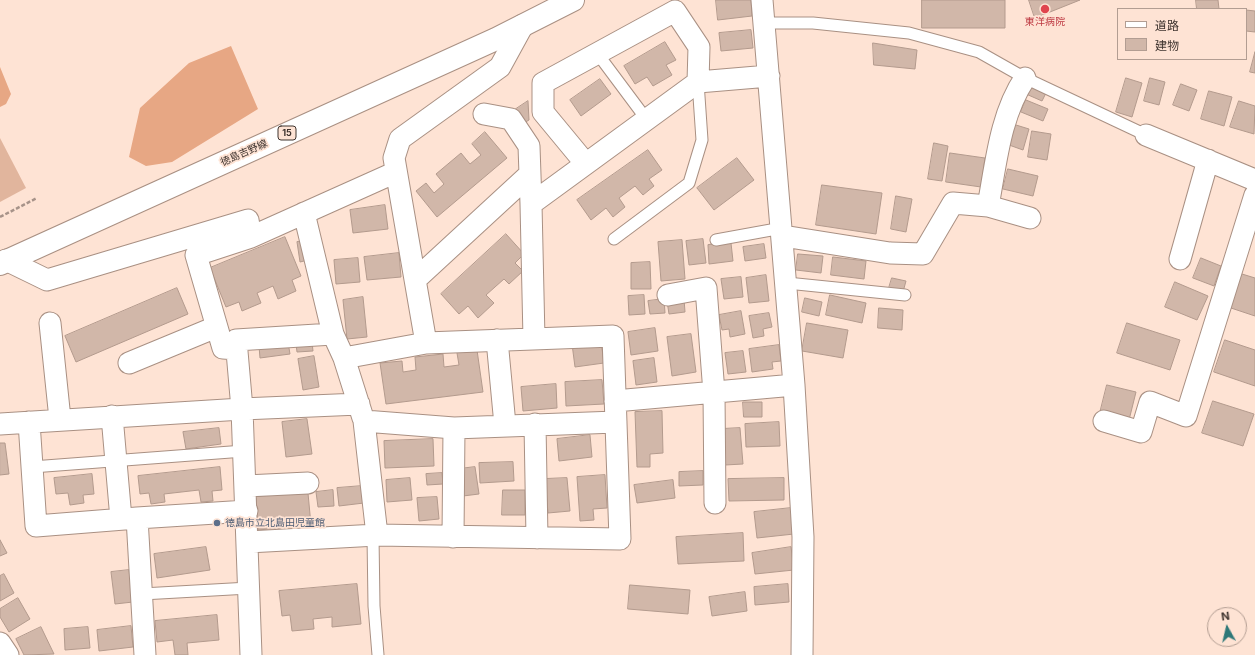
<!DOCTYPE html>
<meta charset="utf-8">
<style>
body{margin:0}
#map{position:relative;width:1255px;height:655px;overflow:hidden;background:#fee3d4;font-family:Inter,"Noto Sans JP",sans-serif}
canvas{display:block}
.legend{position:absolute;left:1117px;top:8px;width:130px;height:52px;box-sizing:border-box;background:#fee3d4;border:1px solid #b29d92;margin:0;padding:5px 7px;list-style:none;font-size:12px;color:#3f342f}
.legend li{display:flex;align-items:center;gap:8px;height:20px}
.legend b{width:20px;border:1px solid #b29d92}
.north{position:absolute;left:1207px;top:607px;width:40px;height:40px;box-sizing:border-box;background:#fee3d4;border:1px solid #b29d92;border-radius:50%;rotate:352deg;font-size:11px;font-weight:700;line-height:16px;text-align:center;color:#3f342f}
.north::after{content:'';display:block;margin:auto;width:14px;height:18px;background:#2e7878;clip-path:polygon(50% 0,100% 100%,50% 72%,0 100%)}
</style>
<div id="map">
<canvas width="1255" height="655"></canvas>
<ul class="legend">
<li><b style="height:5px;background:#fff"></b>道路</li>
<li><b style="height:11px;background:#d1b7a9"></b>建物</li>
</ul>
<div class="north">N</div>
</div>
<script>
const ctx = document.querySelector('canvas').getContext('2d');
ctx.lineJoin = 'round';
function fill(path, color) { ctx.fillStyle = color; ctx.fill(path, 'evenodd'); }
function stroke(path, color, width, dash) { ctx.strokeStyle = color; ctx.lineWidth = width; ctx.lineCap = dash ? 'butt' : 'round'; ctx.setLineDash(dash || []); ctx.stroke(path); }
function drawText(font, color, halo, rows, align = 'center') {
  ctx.font = font + ' Inter,"Noto Sans JP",sans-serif'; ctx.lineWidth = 3.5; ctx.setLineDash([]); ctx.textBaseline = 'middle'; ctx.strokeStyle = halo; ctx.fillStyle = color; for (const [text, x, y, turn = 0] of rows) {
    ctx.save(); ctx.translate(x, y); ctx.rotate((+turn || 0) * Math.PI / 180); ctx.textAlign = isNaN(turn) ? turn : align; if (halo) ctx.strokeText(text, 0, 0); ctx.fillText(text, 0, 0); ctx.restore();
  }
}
fill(new Path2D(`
 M0 138 26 188 0 202Z`), '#e1b59d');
fill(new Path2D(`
 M231 46 258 109 172 162 146 166 129 157 140 108 189 63Z
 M0 67 11 94 6 104 0 107Z`), '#e7a784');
const building = new Path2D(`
 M716 0H751L752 16 718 20Z
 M922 0H1005V28H922Z
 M1029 0H1080L1035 18Z
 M1196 0H1218L1219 9H1197Z
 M1246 10 1255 11V32L1246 31Z
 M751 30 753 48 721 51 719 33Z
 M665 42 676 60 666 65 672 75 653 86 647 77 635 84 624 66Z
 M873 43 917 50 915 69 874 65Z
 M1255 52V73L1250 72Z
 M1126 78 1142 83 1132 117 1116 112Z
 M1150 78 1165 82 1159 105 1144 101Z
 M600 79 611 94 581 116 570 100Z
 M1181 84 1197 90 1189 111 1173 105Z
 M1030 86 1046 93 1042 101 1026 94Z
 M1209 91 1232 97 1224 126 1201 119Z
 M1026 100 1048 109 1043 121 1021 112Z
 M528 101 529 120 524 123 513 111Z
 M1239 101 1255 106 1254 134 1230 127Z
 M1016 125 1029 129 1023 150 1009 145Z
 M1032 131 1051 134 1047 160 1028 157Z
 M485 132 507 158 437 217 416 191 426 183 434 193 444 184 436 174 461 153 470 164 481 155 472 144Z
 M934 143 948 146 942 181 928 179Z
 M648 150 662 170 649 179 654 186 643 195 635 186 619 198 625 207 613 217 606 208 591 220 577 200Z
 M950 153 985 158 981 187 946 182Z
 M737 158 754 180 714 210 697 188Z
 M1008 169 1038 176 1033 196 1003 189Z
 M822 185 882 193 876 234 816 225Z
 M896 196 912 199 906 232 891 229Z
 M385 205 388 229 353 233 350 210Z
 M506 234 524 254 515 263 523 271 509 284 504 279 486 295 494 303 478 318 468 306 459 314 441 294Z
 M285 237 301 276 292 280 296 291 278 299 273 286 257 293 261 303 242 311 239 302 226 307 210 268Z
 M703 239 706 263 689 265 686 241Z
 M682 240 685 279 661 281 658 242Z
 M305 241 308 260 300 262 297 242Z
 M731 243 733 261 709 264 708 245Z
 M764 244 766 258 745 261 743 247Z
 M399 253 401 277 367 280 364 257Z
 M798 254 823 256 821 273 796 270Z
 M833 257 866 261 864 279 831 275Z
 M358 258 360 282 336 284 334 260Z
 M1201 258 1221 266 1214 286 1193 278Z
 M650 262 651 289H631V263Z
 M1242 274 1255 278V316L1231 308Z
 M766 275 769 301 749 303 746 278Z
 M741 277 743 297 724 299 721 279Z
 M892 278 906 281 903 292 889 288Z
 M1175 282 1208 296 1197 320 1165 307Z
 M177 288 188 314 76 362 65 336Z
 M644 295 645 314 629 315 628 296Z
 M830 295 866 303 862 323 826 315Z
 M363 297 367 337 347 339 343 300Z
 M805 298 822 302 819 316 802 312Z
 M664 299 665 313 650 314 648 301Z
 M684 299 685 312 669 314 667 301Z
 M879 308 903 310 902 330 878 328Z
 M741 311 745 334 730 337 729 329 722 330 719 315Z
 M769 313 772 327 763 329 764 336 753 338 749 316Z
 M807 323 848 330 843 358 802 351Z
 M1127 323 1180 340 1170 370 1117 353Z
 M655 328 658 351 631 355 628 332Z
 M691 334 696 372 672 376 667 337Z
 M1225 340 1255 350V386L1214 372Z
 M601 341 604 363 575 367 572 344Z
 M288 342 290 354 260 358 259 346Z
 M312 342 313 351 297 352 296 344Z
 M779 345 781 361 772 362 773 369 752 372 749 349Z
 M477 350 483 392 386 404 380 363 402 361 403 372 416 370 415 357 443 354 444 367 459 365 457 353Z
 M743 351 746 372 728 374 725 353Z
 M314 356 319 387 303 390 298 359Z
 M654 358 657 382 636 385 633 361Z
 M602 380 604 404 566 406 565 382Z
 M556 384 557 408 523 411 521 387Z
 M1107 385 1136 392 1129 420 1100 413Z
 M1213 401 1254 414 1243 446 1202 433Z
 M743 402H762V417H744Z
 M662 411 663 453 650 454V467H637L635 412Z
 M307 419 312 454 286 457 282 422Z
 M779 422 780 446 746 447 745 424Z
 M219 428 221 444 186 449 183 432Z
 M740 428 743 464 725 465 722 429Z
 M590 435 592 457 559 461 557 439Z
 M433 439 434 466 385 468 384 441Z
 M0 443H5L9 474 0 475Z
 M513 462 514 481 480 483 479 463Z
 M220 467 222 490 212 491 213 501 201 502 199 490 164 494 165 502 151 504 149 493 140 494 138 476Z
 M475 467 479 494 463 496 459 469Z
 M703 471V485L679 486V472Z
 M442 473 443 484 427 485 426 474Z
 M92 474 94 494 83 495 84 503 70 505 68 493 56 494 54 478Z
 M605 475 607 508 593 509 594 520 580 521 577 477Z
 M410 478 412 500 387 502 386 480Z
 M567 478 570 511 548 513 545 479Z
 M784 478V500L729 501 728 479Z
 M673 480 675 498 637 503 634 485Z
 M362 486 364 503 339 506 337 488Z
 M333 490 334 506 318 507 316 492Z
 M503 490H525V515H502Z
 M308 493 311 525 258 530 256 497Z
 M437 497 439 519 419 521 417 498Z
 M791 508 794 534 757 538 754 512Z
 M743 533 744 561 678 564 676 537Z
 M0 540 7 553 0 556Z
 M206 547 210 570 157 578 154 554Z
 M791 547 794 570 755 574 752 553Z
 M129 570 133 602 115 604 111 572Z
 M4 574 14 593 0 601V576Z
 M357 584 361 624 332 627V617L313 619 314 629 292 631 290 615 282 616 279 591Z
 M788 584 789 602 755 605 754 587Z
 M630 585 690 590 688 614 628 609Z
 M745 592 747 611 712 616 709 597Z
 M18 598 30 619 9 632 0 617V609Z
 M217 615 219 640 187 643 188 655H175L173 640 157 642 155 621Z
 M131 626 133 647 99 651 97 630Z
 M41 627 54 654 24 655 16 639Z
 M88 627 90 648 65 650 64 629Z`);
fill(building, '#d1b7a9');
stroke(building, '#b39a8d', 1);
const lane = new Path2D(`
 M764 23H813L909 33 979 52 1025 78 1146 135
 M597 53 647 120
 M614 239 689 183 702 140 698 82
 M716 240 782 228
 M787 283 905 295
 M32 467 244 451
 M373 536 374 606 378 655
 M142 594 249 588`);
const street = new Path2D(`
 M762 0 794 385 803 537 802 655
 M523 25 500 67 400 139 394 158 426 343 613 336 620 539 377 535 364 421 454 428 616 422
 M484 114 511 119 529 146 531 204 698 82 769 76
 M1146 135 1255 180
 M586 164 543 112V83L675 11 699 47 698 82
 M531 204 534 339
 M988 206C996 164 1000 115 1025 78
 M304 213 333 334 344 358 363 418
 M783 236 890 253 923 254 953 203 988 206 1030 218
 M1180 259 1208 160
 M6 260 47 280 248 220 251 237 396 172
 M415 280 530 174
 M668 295 706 288 714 393 715 503
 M50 323 60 419
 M497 340 505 425
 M237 349 223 348 196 255 251 237
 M344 358 426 343
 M129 363 216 327
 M615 401 794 385
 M112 416 121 519
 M1104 421 1141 432 1150 402 1186 416 1255 195
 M29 422 36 526 137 518 145 655
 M0 424 242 409 359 404
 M535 424 537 538
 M246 486 308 483
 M137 518 247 511
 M453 537 454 428
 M248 542 377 535
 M0 643 8 655
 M251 655 242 409 236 340 333 334`);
const primary = new Path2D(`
 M0 264 496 39 573 0`);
stroke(lane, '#a99083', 13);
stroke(street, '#a99083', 23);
stroke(primary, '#a99083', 24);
stroke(new Path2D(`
 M0 217 37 198`), '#a79389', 2.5, [4, 2]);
stroke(lane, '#fff', 11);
stroke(street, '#fff', 21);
stroke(primary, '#fff', 22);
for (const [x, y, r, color] of [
 [1045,9,5,"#e0444e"],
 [217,523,4,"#5c6f8a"]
]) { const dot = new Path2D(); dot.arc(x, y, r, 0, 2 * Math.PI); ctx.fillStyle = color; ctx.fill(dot); stroke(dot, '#fee3d4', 1.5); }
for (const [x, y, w] of [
 [287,133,18]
]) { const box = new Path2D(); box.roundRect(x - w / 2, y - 7, w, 14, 3); ctx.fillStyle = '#fee3d4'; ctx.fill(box); stroke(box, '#3f342f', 1); }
drawText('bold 9px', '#3f342f', null, [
 ["15",287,133]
]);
drawText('10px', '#be3a42', '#fee3d4', [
 ["東洋病院",1045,22]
]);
drawText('10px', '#3f342f', '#fee3d4', [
 ["徳島吉野線",244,153,-24]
]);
drawText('10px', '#4e5e75', '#fee3d4', [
 ["徳島市立北島田児童館",225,523]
], 'left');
</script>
